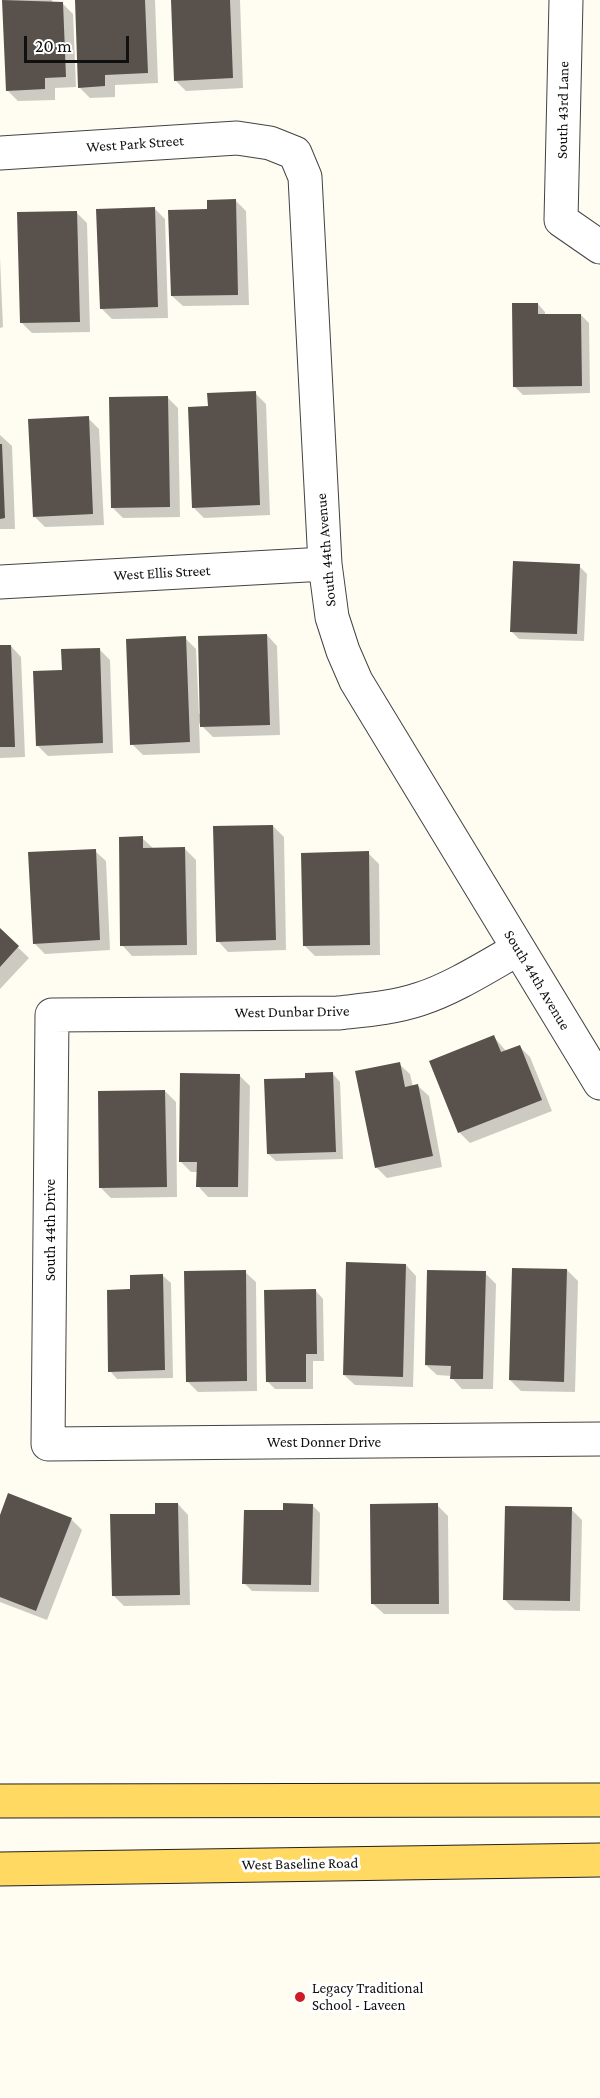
<!DOCTYPE html>
<style>
body{margin:0}
#map{position:relative;width:600px;height:2098px;overflow:hidden;background:#fffdf2;font-family:"Crimson Pro",serif}
canvas{display:block}
.scale{position:absolute;left:24px;top:36px;width:105px;height:27px;box-sizing:border-box;border:3px solid #101010;border-top:0;padding-left:8px;font-size:18px;line-height:21px;white-space:nowrap;color:#101010;-webkit-text-stroke:4px #fff;paint-order:stroke}
</style>
<div id="map">
<canvas width="600" height="2098"></canvas>
<div class="scale">20 m</div>
</div>
<script>
const ctx = document.querySelector('canvas').getContext('2d');
ctx.lineJoin = 'round';
function fill(path, color) { ctx.fillStyle = color; ctx.fill(path, 'evenodd'); }
function stroke(path, color, width, dash) { ctx.strokeStyle = color; ctx.lineWidth = width; ctx.lineCap = dash ? 'butt' : 'round'; ctx.setLineDash(dash || []); ctx.stroke(path); }
function drawText(font, color, halo, rows, align = 'center') {
  ctx.font = font + ' "Crimson Pro",serif'; ctx.lineWidth = 6; ctx.setLineDash([]); ctx.textBaseline = 'middle'; ctx.strokeStyle = halo; ctx.fillStyle = color; for (const [text, x, y, turn = 0] of rows) {
    ctx.save(); ctx.translate(x, y); ctx.rotate((+turn || 0) * Math.PI / 180); ctx.textAlign = isNaN(turn) ? turn : align; if (halo) ctx.strokeText(text, 0, 0); ctx.fillText(text, 0, 0); ctx.restore();
  }
}
fill(new Path2D(`
 M4 0H52L53 4 62 3 73 14 76 87 55 88V100L18 101 7 90Z
 M76 0H155L158 83 115 85V97L90 98 79 87Z
 M172 0H240L243 88 186 91 175 80Z
 M235 200 246 211 249 305 183 306 172 296Z
 M155 209 165 219 168 318 112 319 101 308Z
 M76 212 87 223 90 332 32 333 21 322Z
 M0 258 3 327 0 328Z
 M538 304 545 312V316L581 315 589 323 590 393 523 395 515 387Z
 M255 393 266 404 270 515 204 518 193 507 209 407Z
 M167 397 178 408 180 517 123 518 112 507Z
 M88 418 99 429 104 525 45 527 35 517Z
 M0 435 12 446 15 529H0Z
 M579 566 587 574 584 641 519 639 511 631Z
 M267 635 277 646 280 735 213 737 199 723 200 753 143 755 132 744 185 638 196 649 199 714H202Z
 M11 646 21 657 25 757 0 758V647Z
 M99 649 110 660 113 753 48 756 37 745 64 671Z
 M273 826 284 837 286 950 228 952 218 941Z
 M142 838 154 849H185L196 860 197 955 132 956 122 945Z
 M95 851 106 861 110 950 45 954 34 943Z
 M368 853 379 864 380 955 315 956 304 945Z
 M0 930 29 958 0 989Z
 M494 1037 506 1051 519 1046 530 1057 552 1111 470 1143 459 1132Z
 M399 1064 410 1074 413 1087 418 1086 429 1096 442 1167 387 1178 376 1167Z
 M333 1074 340 1082 343 1159 276 1161 268 1154Z
 M240 1076 250 1086 248 1197H208L198 1186V1172H191L180 1161Z
 M165 1091 176 1102 177 1197 111 1198 100 1187Z
 M406 1265 416 1276 413 1387 355 1385 344 1375Z
 M567 1270 578 1281 575 1392 521 1391 510 1380Z
 M245 1272 256 1282 257 1391 198 1392 187 1381Z
 M485 1273 496 1284 493 1389H462L452 1378V1376L437 1375 426 1365Z
 M163 1276 171 1283 173 1378 117 1379 110 1371 131 1291Z
 M316 1291 323 1299 324 1361H313V1389H275L267 1381Z
 M178 1504 188 1515 190 1605 124 1606 113 1595 156 1515Z
 M312 1505 320 1513 319 1592 252 1591 244 1583Z
 M437 1505 448 1516 449 1614H384L373 1604Z
 M571 1509 582 1520 580 1611 515 1610 505 1600Z
 M0 1519H71L82 1530 47 1620 0 1602Z`), '#0003');
fill(new Path2D(`
 M2 0 63 2 66 77 45 78V89L6 91Z
 M75 0H145L148 73 105 75V86L78 88Z
 M171 0H230L233 78 174 81Z
 M236 199 238 295 171 296 168 210 207 209V200Z
 M155 207 158 307 100 309 96 209Z
 M77 211 80 322 20 323 17 212Z
 M512 303H538V314H581L582 386 513 387Z
 M256 391 260 505 192 508 188 407 208 406 207 393Z
 M168 396 170 507 111 508 109 397Z
 M89 416 93 514 33 517 28 419Z
 M0 444H2L5 518 0 519Z
 M513 561 580 564 577 634 510 632Z
 M267 634 270 725 200 727 198 636Z
 M186 636 190 742 130 745 126 639Z
 M0 645H11L15 747H0Z
 M100 648 103 743 36 746 33 671 62 670 61 649Z
 M273 825 276 940 216 942 213 826Z
 M143 836V848L185 847 187 945 120 946 119 837Z
 M96 849 100 940 33 944 28 852Z
 M369 851 370 945 303 946 301 853Z
 M0 928 19 946 0 967Z
 M494 1035 501 1052 520 1045 542 1100 458 1133 429 1061Z
 M400 1062 405 1087 418 1084 433 1156 375 1168 355 1071Z
 M333 1072 336 1152 267 1154 264 1079 305 1078V1073Z
 M180 1073 240 1074 238 1187H196L197 1162H179Z
 M165 1090 167 1187 99 1188 98 1091Z
 M346 1262 406 1264 403 1377 343 1375Z
 M512 1268 567 1269 564 1382 509 1380Z
 M246 1270 247 1381 186 1382 184 1271Z
 M427 1270 486 1271 483 1379H450L451 1366 425 1365Z
 M163 1274 165 1370 108 1372 107 1290 130 1289V1275Z
 M316 1289 317 1354H306V1382H266L264 1290Z
 M8 1493 72 1518 36 1611 0 1597V1515Z
 M155 1503H178L180 1595 112 1596 110 1514H155Z
 M283 1503 313 1504 311 1585 242 1584 244 1510H283Z
 M438 1503 439 1604H371L370 1504Z
 M505 1506 572 1507 570 1601 503 1600Z`), '#59514b');
const street = new Path2D(`
 M566 0 561 220 600 247
 M0 153 237 138 270 143 295 153 305 177 325 564 332 617 343 651 356 681 600 1083
 M0 582 325 564
 M518 949C488 966 452 989 420 999 393 1008 365 1010 338 1013L52 1015 48 1444 600 1439`);
const primary = new Path2D(`
 M0 1801 600 1800
 M0 1869 600 1860`);
stroke(street, '#434343', 35);
stroke(primary, '#212121', 35);
stroke(street, '#fff', 33);
stroke(primary, '#ffd962', 33);
for (const [x, y, r, color] of [
 [300,1997,6,"#ca1d25"]
]) { const dot = new Path2D(); dot.arc(x, y, r, 0, 2 * Math.PI); ctx.fillStyle = color; ctx.fill(dot); stroke(dot, '#fff', 2); }
drawText('15px', '#101010', '#fff', [
 ["South 43rd Lane",563,110,-89],
 ["West Park Street",135,144,-4],
 ["South 44th Avenue",326,550,-95],
 ["West Ellis Street",162,573,-3],
 ["South 44th Avenue",537,980,59],
 ["West Dunbar Drive",292,1012,-1],
 ["South 44th Drive",50,1230,-90],
 ["West Donner Drive",324,1442],
 ["West Baseline Road",300,1864,-1]
]);
drawText('15px', '#101010', '#fff', [
 ["Legacy Traditional",312,1988],
 ["School - Laveen",312,2005]
], 'left');
</script>
